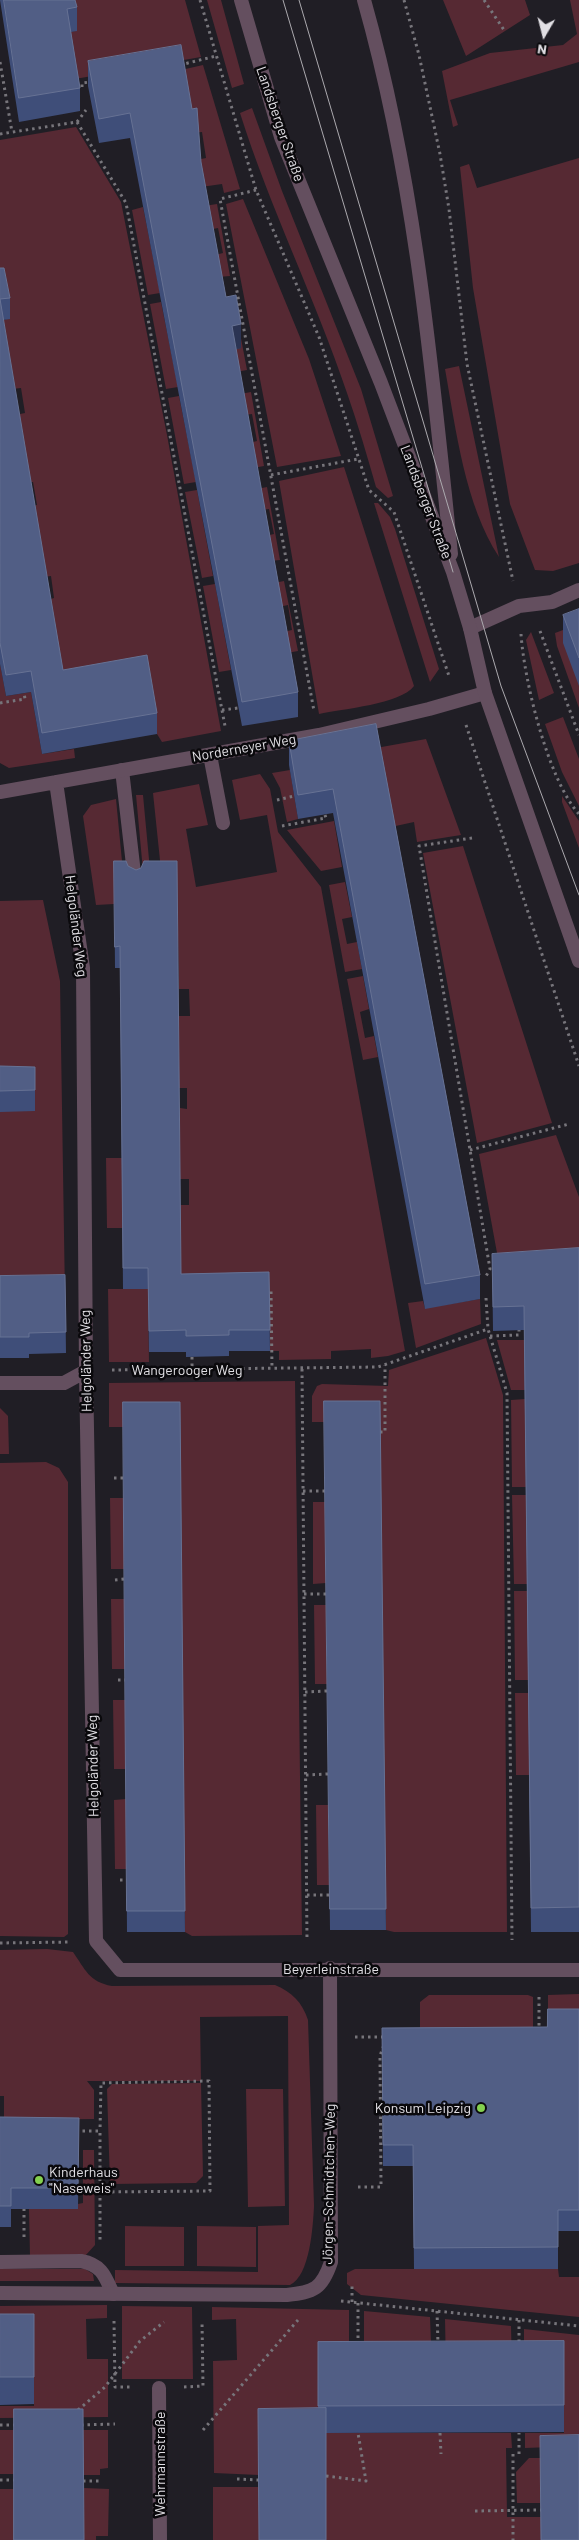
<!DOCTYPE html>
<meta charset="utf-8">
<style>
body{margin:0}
#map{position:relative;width:579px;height:2540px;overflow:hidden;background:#201e25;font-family:Barlow,sans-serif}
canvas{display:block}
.north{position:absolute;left:519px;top:10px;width:50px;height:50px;-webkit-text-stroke:4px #0a090c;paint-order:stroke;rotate:188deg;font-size:14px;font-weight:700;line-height:20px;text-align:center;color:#e1dfe4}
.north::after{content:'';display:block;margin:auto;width:18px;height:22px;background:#e1dfe4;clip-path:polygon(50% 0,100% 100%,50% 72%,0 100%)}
</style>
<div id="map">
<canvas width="579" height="2540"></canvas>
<div class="north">N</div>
</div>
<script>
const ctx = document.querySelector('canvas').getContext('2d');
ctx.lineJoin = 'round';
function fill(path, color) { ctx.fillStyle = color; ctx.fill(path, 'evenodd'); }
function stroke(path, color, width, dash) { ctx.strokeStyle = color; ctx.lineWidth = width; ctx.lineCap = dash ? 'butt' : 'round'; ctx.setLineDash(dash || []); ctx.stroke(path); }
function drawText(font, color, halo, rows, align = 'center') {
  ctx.font = font + ' Barlow,sans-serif'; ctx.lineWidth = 5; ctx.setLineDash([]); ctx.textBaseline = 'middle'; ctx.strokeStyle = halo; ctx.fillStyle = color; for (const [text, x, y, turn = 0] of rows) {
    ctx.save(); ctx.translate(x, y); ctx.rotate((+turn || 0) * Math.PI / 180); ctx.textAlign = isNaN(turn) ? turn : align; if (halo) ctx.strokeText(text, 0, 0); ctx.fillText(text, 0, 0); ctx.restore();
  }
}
fill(new Path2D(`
 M71 0H185L201 57 75 79 67 32 76 31Z
 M207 0H221L244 84 232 88Z
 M443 0H525L530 15 466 56Z
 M570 0H579V62L450 100 458 125 453 127 442 71 490 53 563 45 577 34Z
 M203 65 240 189 224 193 222 184 201 187 196 160 206 158 202 132 192 133 181 70Z
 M252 108 282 191 361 389 393 496 388 498 376 487C367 456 358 424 347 393 315 298 270 208 240 113Z
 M76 127 121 202 167 435 221 731 162 742 157 734 63 691 47 600 54 598 51 576 43 577 30 506 37 505 33 482H26L15 415 25 413 21 388 12 389 0 321 10 318 0 290V140Z
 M579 158V563L553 571 535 570 510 504 473 288 460 167 469 164 477 188Z
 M243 199 309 359 341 456 277 467 226 204Z
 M217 204 230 276 218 277 215 255 223 253 218 228 208 230 204 206Z
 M143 207 160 293 148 295 132 210Z
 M233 296 247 370 236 372 232 350 240 348Z
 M161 302 178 387 166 389 150 304Z
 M459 366 499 557C465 505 456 430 445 369Z
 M251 392 264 466 253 468 249 443 257 441 252 414 244 415 240 394Z
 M179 396 196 482 184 484 168 398Z
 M344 467 414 686C401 704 342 709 319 714L279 481Z
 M267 487 280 560 270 561 265 536 274 534 269 509 261 510 257 489Z
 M197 490 213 576 202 578 185 492Z
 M374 503H378L390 517 395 529 439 669 430 682Z
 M284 581 298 651 287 653 283 632 292 630 288 605 279 607 274 583Z
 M215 584 231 670 219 672 203 586Z
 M579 624V708L557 646 555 633Z
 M531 632 554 693 539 700 526 640Z
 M0 663 6 696 31 692 42 754 74 749 75 758 9 768 0 763Z
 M563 717 579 759V806L562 772 545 724Z
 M426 739 461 835 417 842 414 822 391 827 376 748Z
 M290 770 298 819 287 822 280 788 272 773Z
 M260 774 270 789 278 832 321 887 405 1351 388 1356 371 1358V1349L331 1351V1359L279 1360V1351H270L269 1293 181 1295 180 1205H189V1179H180V1108L187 1109V1088H179V1016H190L189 989H179L177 882 161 870 153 793 199 784 208 825 186 829 196 887 277 872 267 815 240 820 232 780Z
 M136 795H143L150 870 143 871Z
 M562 796 579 821V848L562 802Z
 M116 799 124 882 114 904 96 905 83 816 91 805Z
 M334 821 342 867 321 871 287 830Z
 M463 846 552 1123 477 1143 423 853Z
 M345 882 352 917 342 919 347 944 357 942 362 969 345 972 329 885Z
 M43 900 60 981 65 1297H0V901Z
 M363 976 369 1009 360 1012 365 1038 374 1036 378 1057 363 1060 347 979Z
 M556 1135 579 1197V1259L499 1264 479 1154Z
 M106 1158H122V1228H107Z
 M108 1289H148L149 1362H109Z
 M480 1299 481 1324 416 1348 408 1303 423 1301 425 1308Z
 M486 1338 503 1395 507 1932H394L386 1930 380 1416 356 1422H312V1396L317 1386 322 1384 388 1386 389 1370Z
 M497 1340H525V1390H511Z
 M295 1381 302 1935 192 1936 185 1932 180 1424H124L123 1427H109V1383Z
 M525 1399 527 1487H512L511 1400Z
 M0 1408 8 1416 9 1454H0Z
 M46 1462 59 1468 68 1482V1934L64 1937 0 1936V1463Z
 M512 1495H527L528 1584H514Z
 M110 1498H124V1569H111Z
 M313 1502H325L326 1583 313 1584Z
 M514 1591H528V1680H515Z
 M111 1599H125V1669H112Z
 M314 1605H326L327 1684H315Z
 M515 1693H529V1775H516Z
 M113 1700H126V1769H114Z
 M126 1799 127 1869H115L114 1800Z
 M316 1805H328L329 1885H317Z
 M47 1949 73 1952C85 1969 89 1982 112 1986L275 1985C292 1992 302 2002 308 2020L314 2206C313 2226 310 2276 290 2285L115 2283V2270L258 2272V2226L289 2225 288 2016 200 2017 201 2081H87L94 2090V2119L4 2120V2096H0V1950Z
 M579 1994V2030H548V1995Z
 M429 1995H528L533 1997V2048L420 2039V2002Z
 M201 2083 203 2176 196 2183 110 2184 107 2089 112 2084Z
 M246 2089H283L285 2206 248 2207Z
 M83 2150H94L95 2245 85 2256 30 2257 29 2209H78V2204L83 2203Z
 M125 2226 184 2227V2266H125Z
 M197 2226 256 2227V2267L197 2266Z
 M0 2269H85L93 2274 94 2281H0Z
 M355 2269H558L559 2277H579V2317L361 2295 347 2284V2273Z
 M107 2305V2318L86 2319 87 2359H108V2417L0 2418V2406H34L33 2342H0V2306Z
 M122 2306 192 2307 193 2379H122Z
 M212 2307 349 2310V2369L318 2433 259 2475 214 2473 213 2361 237 2360 236 2319 212 2320Z
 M364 2311 430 2317 432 2369 364 2370Z
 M445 2319 511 2326 512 2369H446Z
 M524 2329 579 2335V2446L525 2448V2433H564V2369H524Z
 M0 2430H108V2468L100 2469V2475H83V2437H14V2474H0Z
 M325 2433H511L512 2448H506L507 2517H541V2540H326Z
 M529 2458H579L541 2464 540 2503H517L516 2472Z
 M213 2487H259V2540H213Z
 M84 2488 109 2489 108 2536H96V2540H84Z
 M0 2489H14V2540H0Z`), '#562933');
stroke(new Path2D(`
 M200 0 256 190 319 337 369 490 394 512 449 676
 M404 0 419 55 440 154 449 209 467 364 513 581
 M484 0 504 30
 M0 62 12 132
 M180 65 216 56
 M82 87V83L90 82
 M77 122 126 203 225 726
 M77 122 86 110
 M0 134 77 122
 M256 190 220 199 314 711
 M271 475 358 459
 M540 631 579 735
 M521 634C524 680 548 780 579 814
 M0 703 25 699 24 693
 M222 710 238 708
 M466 725 579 1066
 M277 800 294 796
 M282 826 326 818 325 815
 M472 838 419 846 490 1269 485 1278
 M470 1150 569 1124
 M266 1290H271L272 1369
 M486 1298 488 1329 507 1393 512 1940
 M490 1336 519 1335V1330
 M192 1357V1370
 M302 1369 307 1940
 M112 1370 378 1367 488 1329
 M380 1432H385V1365
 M114 1478H124
 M303 1491H325
 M115 1580 125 1579
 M304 1594H326
 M118 1680H125
 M305 1692 327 1691
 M306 1775 328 1774
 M120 1880H127
 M307 1895H329
 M0 1943 70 1942
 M539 1997V2030
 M355 2037H386
 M76 2131H100V2240
 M358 2187H381L380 2056 383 2047
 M99 2192 210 2191 209 2081 101 2083 100 2131
 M24 2237V2209
 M341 2301 579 2326
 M352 2302V2285
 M358 2303V2344
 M437 2311 438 2344
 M519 2320V2344
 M114 2321 115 2387H133
 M184 2387 203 2386 202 2321
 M78 2410 105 2387 140 2341 164 2322
 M0 2425H17
 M81 2425 115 2424
 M203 2430 298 2320
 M440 2433 441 2454
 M513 2454V2540
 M519 2454V2433
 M326 2476 366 2481 358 2433
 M237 2479 259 2480
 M0 2480H14
 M83 2481H100
 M475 2511 541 2510`), '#77757b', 3, [2.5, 4]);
stroke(new Path2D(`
 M210 755 223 823
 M122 770 135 882
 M0 2262 81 2261C102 2265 105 2276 113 2294`), '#644f5f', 14);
stroke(new Path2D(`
 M470 628 519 606 552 602 579 590
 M56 782 83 968 86 1371 96 1941 120 1970H579
 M0 792 319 735 429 709 485 693
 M0 1383H64L86 1371
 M0 2293 287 2295C314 2292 322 2289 331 2262L330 1968
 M159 2388 160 2540`), '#644f5f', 14);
stroke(new Path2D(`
 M241 0 281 137 381 383 453 572 470 628 485 693 579 961
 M364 0C415 180 432 368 451 554`), '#644f5f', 14);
stroke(new Path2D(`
 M283 0 453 572
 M299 0 501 686 579 895`), '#acaaaf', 1);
fill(new Path2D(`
 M0 0H75L77 7V31L71 32 80 88V111L19 122Z
 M88 61 201 162 226 297 241 348 236 349 298 692V717L242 726 130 138 99 143 88 86Z
 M0 268 10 298V319L3 320 63 670 157 713V734L42 754 31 692 6 696 0 664Z
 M579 609V686L563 643V615Z
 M376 724 480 1275V1299L425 1309 333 813 298 819 289 765V741Z
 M114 861 181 1274 269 1272 270 1351H229V1356L186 1357V1352H149L148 1289H123L120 968H115Z
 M0 1066 35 1067V1111L0 1112Z
 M579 1248V1932H531L524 1330 493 1331 492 1254Z
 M65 1275 66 1353 29 1354V1358H0V1276Z
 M324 1401H380L386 1930H330Z
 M123 1402H180L185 1932H127Z
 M579 2009V2231H558V2269H414L413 2166H383L382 2028 547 2027Z
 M0 2117 79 2118 78 2209H11V2227H0Z
 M0 2314H34V2404L0 2405Z
 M564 2341V2432L326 2433 318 2408V2342Z`), '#3f4e79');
fill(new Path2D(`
 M241 324V348L232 350V326Z`), '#2b3453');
const building = new Path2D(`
 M4 0H75L77 7 67 9 80 88 19 98Z
 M181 45 192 109 197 108 201 162 226 297 236 295 241 324 232 326 298 692 242 702 130 113 99 119 88 61Z
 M0 268H4L10 298 0 299 63 670 147 655 157 713 42 733 31 671 6 675 0 643Z
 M579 609V658L563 615Z
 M376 724 480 1275 425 1284 333 789 298 795 289 741Z
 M114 861H126L128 866 136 870 141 868 144 861H177L181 1274 269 1272 270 1330H229V1335L186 1336V1330L149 1331 148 1268H123L120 946 115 947Z
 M0 1066 35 1067V1090L0 1091Z
 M579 1248V1907L531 1908 524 1306 493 1307 492 1254Z
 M65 1275 66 1332 29 1333V1337H0V1276Z
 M324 1401H380L386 1909H330Z
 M123 1402H180L185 1911H127Z
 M548 2009H579V2210H558V2247L414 2248 413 2145H383L382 2028 547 2027Z
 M0 2117 79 2118 78 2188H11V2206H0Z
 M0 2314H34V2377H0Z
 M564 2341V2405L318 2406V2342Z
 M326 2408V2540H259L258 2409Z
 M14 2409H83L84 2540H14Z
 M579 2435V2540H541L540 2436Z`);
fill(building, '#515e85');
stroke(building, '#677294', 1);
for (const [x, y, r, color] of [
 [481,2108,5,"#83d04f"],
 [39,2180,5,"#83d04f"]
]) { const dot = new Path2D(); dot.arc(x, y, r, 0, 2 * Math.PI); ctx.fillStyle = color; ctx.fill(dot); stroke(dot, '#0a090c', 2); }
drawText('14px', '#e1dfe4', '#0a090c', [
 ["Landsberger Straße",280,124,71],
 ["Landsberger Straße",426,502,69],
 ["Norderneyer Weg",244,748,-10],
 ["Helgoländer Weg",76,926,83],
 ["Helgoländer Weg",86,1361,-91],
 ["Wangerooger Weg",187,1370],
 ["Helgoländer Weg",93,1766,-91],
 ["Beyerleinstraße",331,1969],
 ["Jörgen-Schmidtchen-Weg",329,2184,-89],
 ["Wehrmannstraße",160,2464,-90]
]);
drawText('14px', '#e1dfe4', '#0a090c', [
 ["Konsum Leipzig",471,2108],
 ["Kinderhaus",49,2172,"left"],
 ["\"Naseweis\"",49,2188,"left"]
], 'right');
</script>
